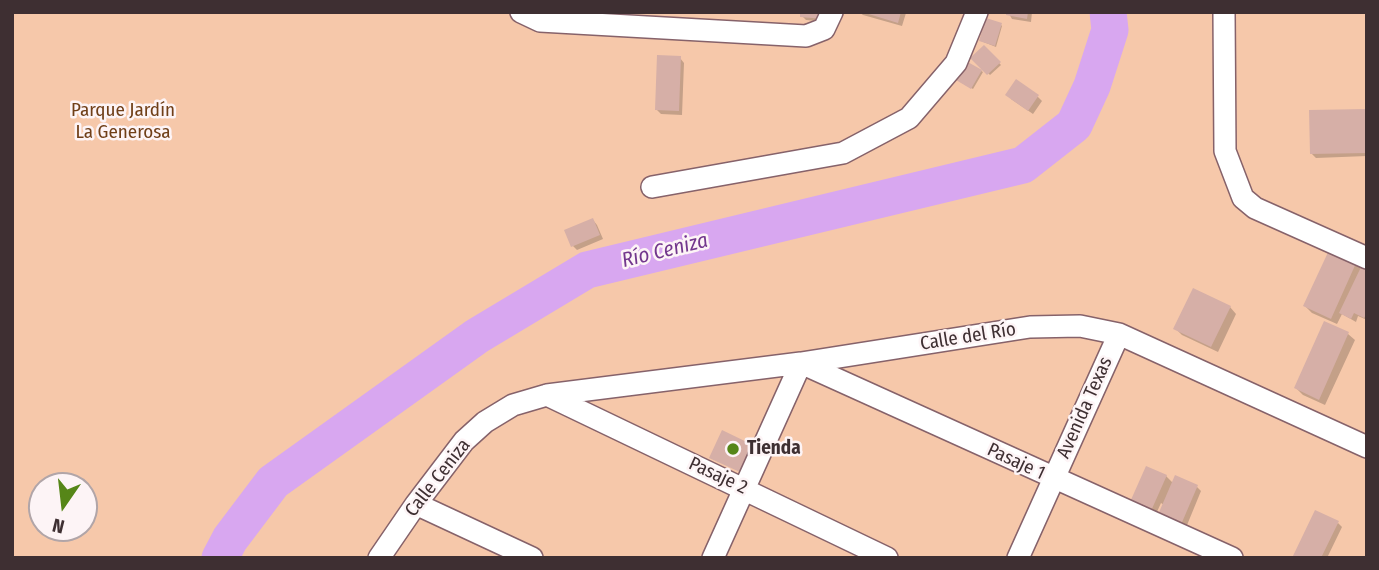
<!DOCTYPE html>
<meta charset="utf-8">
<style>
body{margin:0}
#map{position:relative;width:1379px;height:570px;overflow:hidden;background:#fbe2e7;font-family:"Fira Sans Condensed",sans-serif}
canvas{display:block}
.frame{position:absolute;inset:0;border:14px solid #3e2f32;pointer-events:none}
.north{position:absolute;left:28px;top:472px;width:70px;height:70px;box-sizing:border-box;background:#fdf4f6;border:2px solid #b1a5a8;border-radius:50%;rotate:194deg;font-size:19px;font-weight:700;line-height:28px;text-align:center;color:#3e2f32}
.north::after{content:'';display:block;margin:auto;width:24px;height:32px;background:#568618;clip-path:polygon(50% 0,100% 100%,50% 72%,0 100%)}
</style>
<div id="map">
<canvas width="1379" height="570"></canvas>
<div class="frame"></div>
<div class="north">N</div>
</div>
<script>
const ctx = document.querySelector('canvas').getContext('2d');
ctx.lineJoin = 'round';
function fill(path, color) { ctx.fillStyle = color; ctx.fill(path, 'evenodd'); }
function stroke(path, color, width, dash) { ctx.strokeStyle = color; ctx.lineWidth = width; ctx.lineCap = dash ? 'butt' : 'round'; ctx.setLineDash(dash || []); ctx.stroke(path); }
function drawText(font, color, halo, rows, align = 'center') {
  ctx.font = font + ' "Fira Sans Condensed",sans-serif'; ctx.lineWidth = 5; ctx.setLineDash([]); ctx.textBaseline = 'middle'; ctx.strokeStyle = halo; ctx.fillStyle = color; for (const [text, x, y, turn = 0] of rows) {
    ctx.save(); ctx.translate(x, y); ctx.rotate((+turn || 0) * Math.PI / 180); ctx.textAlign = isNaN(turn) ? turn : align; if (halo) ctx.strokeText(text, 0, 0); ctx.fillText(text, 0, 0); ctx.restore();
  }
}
fill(new Path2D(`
 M12 12H1367V558H12ZM42 486H84V528H42Z`), '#f6c8aa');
fill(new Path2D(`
 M802 12 828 22 806 20 802 16Z
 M859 12H906V13L902 26 863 15Z
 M1008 12H1032L1031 22 1012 19Z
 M1001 25 1002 26 996 47 981 41Z
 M984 47 1001 65 990 75 973 58Z
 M680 58 684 63 682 115 661 114 657 110Z
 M967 63 983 72 973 89 959 81Z
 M1038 97 1042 101 1033 114 1011 99Z
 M1367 111V156L1316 158 1311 153Z
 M593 220 597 225 603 239 577 250 573 246Z
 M1356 262 1367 272V320L1358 316 1356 322 1342 314 1337 324 1312 313 1305 306Z
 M1230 307 1236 314 1218 352 1182 335 1175 328Z
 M1325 323 1348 334 1355 340 1325 405 1303 395 1296 388Z
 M1147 468 1166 476 1173 483 1197 487 1201 491 1185 530 1164 505 1161 503 1156 514 1137 506Z
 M1338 523 1342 527 1327 558H1294Z`), '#0003');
stroke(new Path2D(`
 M220 558 230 539 273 482 477 336 587 270 1023 165 1074 125 1092 86 1110 30 1108 12`), '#d8a7f0', 37);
fill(new Path2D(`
 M800 12H824V19L800 17Z
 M862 12H901L898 23Z
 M1006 12H1028L1027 19 1006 15Z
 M986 18 1002 23 995 46 979 41Z
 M984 45 1001 62 987 75 970 58Z
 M657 55 681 56 679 111 655 110Z
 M966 61 982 70 971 89 956 80Z
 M1016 79 1039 95 1028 111 1005 95Z
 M1367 109V153L1310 154 1309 110Z
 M593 218 600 235 571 247 564 230Z
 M1330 248 1357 261 1331 319 1303 306Z
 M1361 267 1367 270V313L1364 318 1354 313 1351 319 1339 313Z
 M1193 288 1231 306 1211 347 1173 329Z
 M1324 321 1349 332 1319 400 1294 388Z
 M722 430 755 446 742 473 709 458Z
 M1146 466 1167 475 1151 511 1130 502Z
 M1175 475 1198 485 1180 527 1157 517Z
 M1315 510 1339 521 1321 558H1292Z`), '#d6afa7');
const street = new Path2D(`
 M521 12 540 21 806 36 824 29 832 12
 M1224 12 1225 151 1243 198 1255 208 1367 258
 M652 187 843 153 909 118 956 63 977 12
 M547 395 887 558
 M416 504 532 558
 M379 558 416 504 464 441 485 422 513 405 547 395 801 363 1030 327 1080 326 1119 334 1367 447
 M713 558 801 363 1232 558
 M1018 558 1119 334`);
stroke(street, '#86626a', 24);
stroke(street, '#fff', 21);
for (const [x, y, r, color] of [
 [733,449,7,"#568618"]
]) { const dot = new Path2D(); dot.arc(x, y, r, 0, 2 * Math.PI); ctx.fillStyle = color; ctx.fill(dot); stroke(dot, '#fdf4f6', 2.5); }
drawText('19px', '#703f18', '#fdf4f6', [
 ["Parque Jardín",123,111],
 ["La Generosa",123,133]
]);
drawText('19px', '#3e2f32', '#fdf4f6', [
 ["Calle del Río",968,337,-9],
 ["Avenida Texas",1085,408,-66],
 ["Pasaje 1",1016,462,25],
 ["Pasaje 2",718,476,25],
 ["Calle Ceniza",438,478,-52]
]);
drawText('bold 19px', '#3e2f32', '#fdf4f6', [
 ["Tienda",747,449]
], 'left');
drawText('italic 21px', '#73378d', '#fdf4f6', [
 ["Río Ceniza",665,251,-14]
]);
</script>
